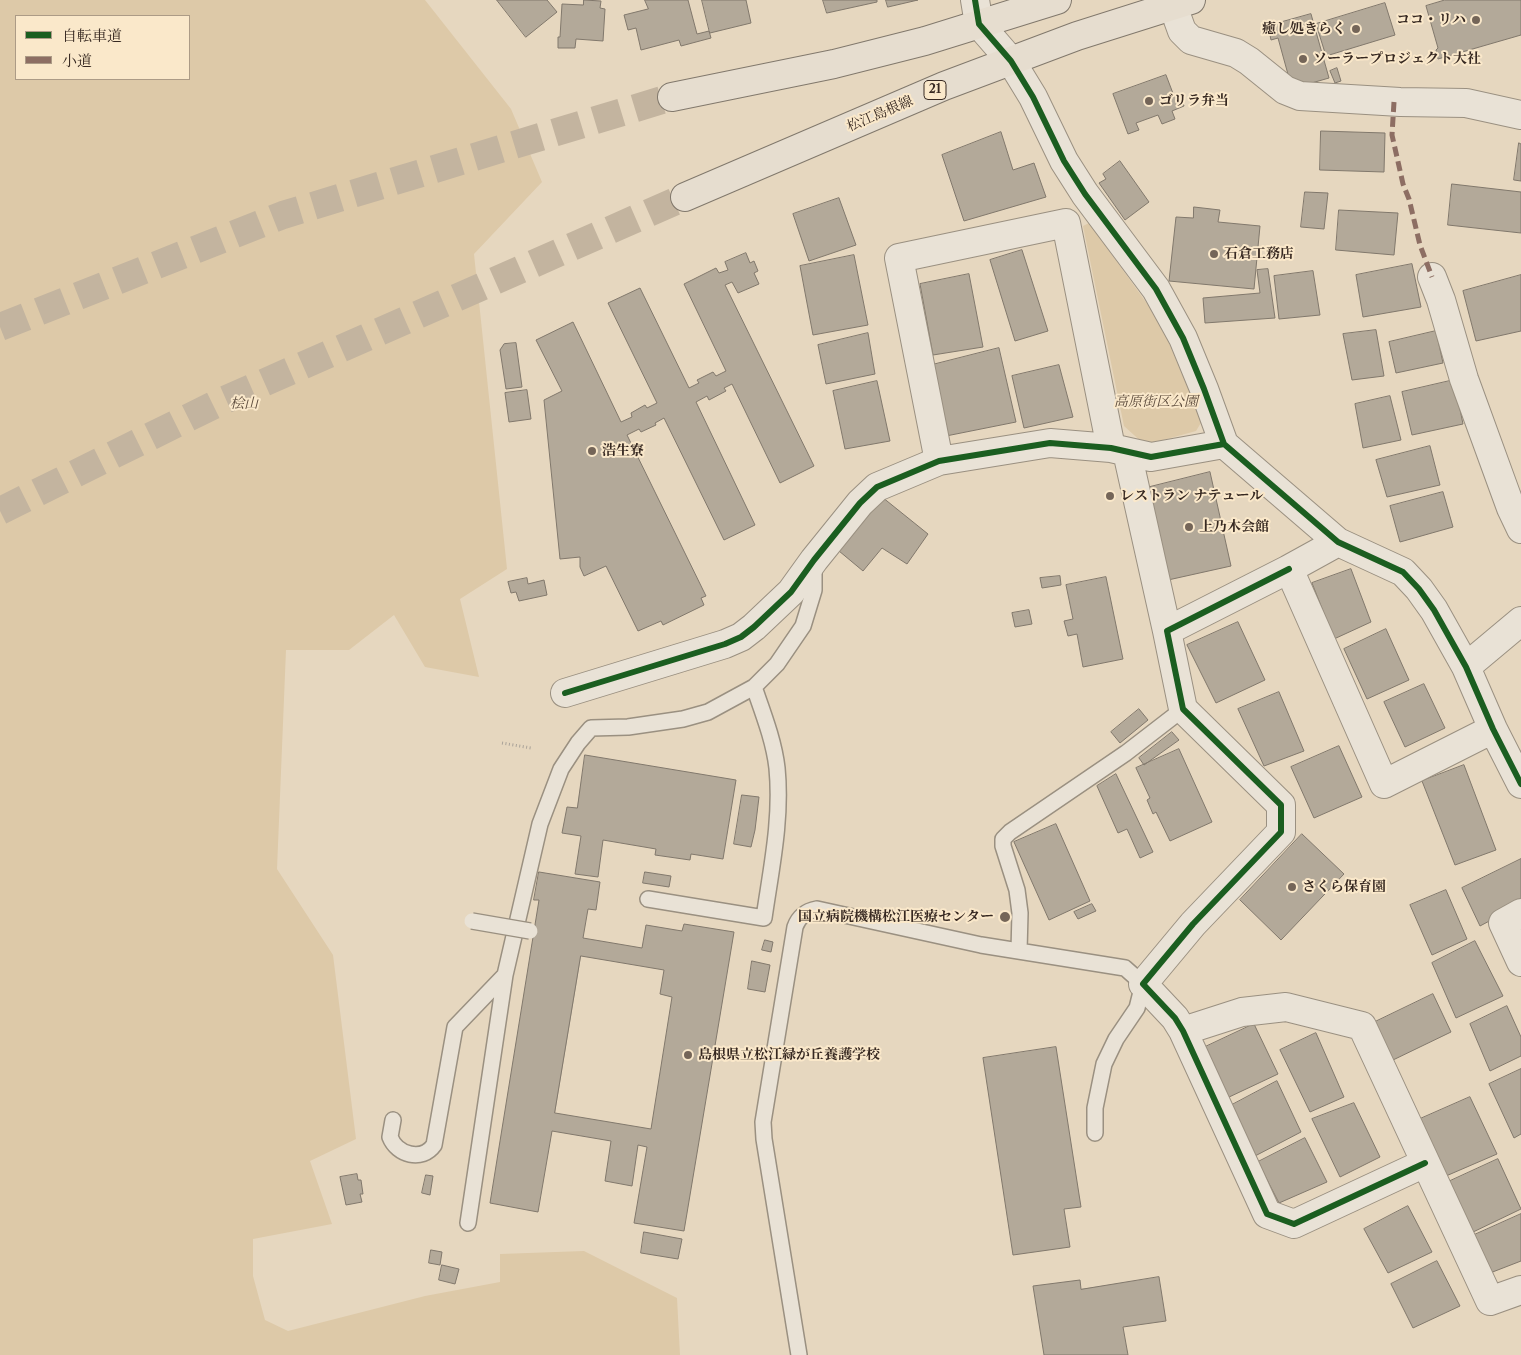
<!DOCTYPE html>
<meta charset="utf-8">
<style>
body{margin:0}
#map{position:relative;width:1521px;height:1355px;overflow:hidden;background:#e6d7bf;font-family:"Libre Caslon Text","Noto Serif JP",serif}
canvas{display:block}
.legend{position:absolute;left:15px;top:15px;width:175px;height:65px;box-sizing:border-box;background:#fae8ca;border:1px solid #ac9b86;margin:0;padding:6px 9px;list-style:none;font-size:15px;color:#362821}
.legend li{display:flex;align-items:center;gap:10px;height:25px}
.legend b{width:25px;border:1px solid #ac9b86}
</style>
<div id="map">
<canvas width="1521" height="1355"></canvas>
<ul class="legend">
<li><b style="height:6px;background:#1b5e20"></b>自転車道</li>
<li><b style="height:6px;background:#8d6e63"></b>小道</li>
</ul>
</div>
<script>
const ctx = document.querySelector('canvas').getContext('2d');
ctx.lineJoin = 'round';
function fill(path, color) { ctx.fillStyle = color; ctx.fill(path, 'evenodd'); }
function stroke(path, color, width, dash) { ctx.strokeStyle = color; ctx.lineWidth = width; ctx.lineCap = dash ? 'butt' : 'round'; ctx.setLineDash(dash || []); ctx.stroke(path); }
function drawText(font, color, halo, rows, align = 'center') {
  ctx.font = font + ' "Libre Caslon Text","Noto Serif JP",serif'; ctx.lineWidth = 4; ctx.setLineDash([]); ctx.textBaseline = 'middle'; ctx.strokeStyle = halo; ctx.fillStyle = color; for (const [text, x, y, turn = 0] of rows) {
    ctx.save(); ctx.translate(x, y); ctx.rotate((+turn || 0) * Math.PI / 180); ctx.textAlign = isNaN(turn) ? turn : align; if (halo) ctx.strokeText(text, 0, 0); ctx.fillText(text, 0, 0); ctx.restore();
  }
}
fill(new Path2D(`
 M0 0H425L511 109 542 182 474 254 507 569 460 599 479 677 425 667 394 615 349 650H286L277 869 333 955 356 1139 310 1161 332 1224 253 1239V1276L265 1320 288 1331 425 1296 500 1282V1254L584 1251 677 1298 680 1355H0ZM189 16V79H16V16Z
 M1089 223 1148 305 1168 341 1202 421 1196 431 1145 445 1124 426 1083 226Z`), '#ddc9a8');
const building = new Path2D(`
 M497 0H547L557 12 526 37Z
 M584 0 601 1 600 8 605 9 603 41 576 39 575 48H558V37H560L562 4 583 5Z
 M645 0H688L697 34 709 31 711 38 681 46 679 40 641 50 636 28 628 30 624 15 648 9Z
 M702 0H746L751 23 710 33Z
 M823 0H877V2L827 13Z
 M886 0H918L888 7Z
 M1445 0H1521V35L1438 59 1436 50 1438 48 1426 6Z
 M1385 3 1395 35 1326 56 1316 24Z
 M1311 14 1329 78 1301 86 1289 78 1278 38 1271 40 1268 26Z
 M1337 68 1341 81 1335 83 1330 71Z
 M1166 75 1174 96 1180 94 1184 106 1172 111 1175 119 1162 124 1158 115 1136 123 1139 130 1128 134 1113 94Z
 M1321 131 1385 133 1384 172 1320 170Z
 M1001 132 1013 170 1034 163 1046 197 964 221 942 155Z
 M1519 143 1521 144V181L1514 180Z
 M1120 161 1149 202 1125 220 1099 183 1106 179 1103 174Z
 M1452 184 1521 192V233L1448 225Z
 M1305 192 1328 193 1324 229 1301 227Z
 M839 198 856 245 809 261 793 214Z
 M1194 207 1220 210 1218 222 1260 226 1254 289 1169 281 1176 217 1193 218Z
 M1339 210 1398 213 1394 255 1336 250Z
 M1022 250 1048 331 1015 341 990 260Z
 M746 253 750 263 754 261 758 271 754 273 759 284 738 293 732 282 725 285 814 466 780 483 732 384 724 388 726 391 709 400 707 396 696 402 755 525 724 540 664 418 655 423 656 425 641 432 639 429 627 435 706 596 701 598 704 605 663 625 661 621 638 631 606 566 584 576 580 567V557L560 559 544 400 562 391 536 340 573 322 621 422 632 417 631 413 645 405 647 408 657 403 608 303 640 288 689 388 699 383 697 380 713 372 716 376 726 371 684 284 716 268 719 273 728 270 725 262Z
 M854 255 868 325 813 335 800 266Z
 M1412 264 1421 307 1363 317 1356 275Z
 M1268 269 1275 318 1205 323 1203 298 1260 293 1257 270Z
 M1313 271 1320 315 1279 319 1274 276Z
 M969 274 983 347 933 355 920 284Z
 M1521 275V331L1476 341 1463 291Z
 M1376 330 1384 376 1352 380 1343 334Z
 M1436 331 1443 363 1396 373 1389 342Z
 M868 333 875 374 826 384 818 345Z
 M516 343 522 387 506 389 500 350 504 344Z
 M999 348 1016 422 946 436 932 365Z
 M1059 365 1073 417 1024 428 1012 376Z
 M1454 380 1463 424 1412 435 1402 392Z
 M877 381 890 441 845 449 833 391Z
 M527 390 531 419 509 422 505 393Z
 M1390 396 1401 440 1363 448 1355 404Z
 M1430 446 1440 485 1387 497 1376 460Z
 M1210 472 1231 566 1168 580 1146 488Z
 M1443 492 1453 527 1400 542 1390 506Z
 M882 497 928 534 907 564 882 548 863 571 839 551Z
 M1351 569 1371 622 1334 639 1312 583Z
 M1060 576 1061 585 1042 588 1040 578Z
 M1106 577 1123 659 1083 667 1077 634 1068 636 1064 621 1073 619 1066 585Z
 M527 578 528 584 544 580 547 595 519 601 516 592 511 593 508 582Z
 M1029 610 1032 624 1015 627 1012 613Z
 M1238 622 1265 680 1216 703 1187 645Z
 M1386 629 1409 680 1367 699 1344 649Z
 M1424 684 1445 728 1405 747 1384 702Z
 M1279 692 1304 751 1264 766 1238 709Z
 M1139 709 1148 720 1120 743 1111 732Z
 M1172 732 1179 740 1144 765 1139 758Z
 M1339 746 1362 797 1314 818 1291 767Z
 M1179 749 1212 822 1170 841 1156 812 1153 814 1147 800 1150 798 1136 768Z
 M585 755 736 780 723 859 691 854 690 860 655 855 656 849 603 840 598 877 575 874 581 836 562 833 567 807 577 808Z
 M1464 765 1496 850 1455 865 1422 781Z
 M1116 774 1153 852 1140 858 1127 829 1118 833 1097 786Z
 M742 795 759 797 755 830 751 847 734 844Z
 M1056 824 1090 901 1049 920 1014 842Z
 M1302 834 1344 874 1281 940 1240 900Z
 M1521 859V904L1480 926 1462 888Z
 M539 872 600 882 596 910 588 909 583 938 642 948 646 925 682 931 684 924 734 932 684 1231 634 1223 647 1147 638 1145 632 1186 605 1181 611 1141 552 1131 538 1212 490 1203 539 900H534ZM581 956 664 970 660 994 672 997 651 1129 555 1113Z
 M645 872 671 876 669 887 643 883Z
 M1446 890 1467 939 1432 955 1410 905Z
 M1092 904 1096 911 1078 919 1074 912Z
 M765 940 773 942 771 952 762 950Z
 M1475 941 1503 996 1456 1018 1432 963Z
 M752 961 770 965 765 992 748 989Z
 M1433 994 1451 1032 1393 1060 1375 1022Z
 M1507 1006 1521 1037V1056L1490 1071 1470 1024Z
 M1254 1024 1278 1074 1227 1098 1203 1048Z
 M1316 1033 1344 1097 1310 1112 1280 1050Z
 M1056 1047 1081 1207 1064 1209 1070 1247 1013 1255 983 1058Z
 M1521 1069V1134L1514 1138 1489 1084Z
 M1277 1081 1301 1132 1255 1156 1230 1106Z
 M1470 1097 1497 1154 1446 1176 1420 1119Z
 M1354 1103 1380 1157 1340 1177 1312 1119Z
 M1305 1138 1327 1182 1279 1203 1258 1162Z
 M1498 1159 1521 1209 1471 1233 1448 1182Z
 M357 1174 358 1180H361L363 1194H360L362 1202 346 1205 340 1177Z
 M426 1175 433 1176 430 1195 422 1193Z
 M1408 1206 1432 1252 1388 1273 1364 1229Z
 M1521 1214V1261L1490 1273 1472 1236Z
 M644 1232 682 1239 678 1259 641 1253Z
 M431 1250 442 1252 440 1265 429 1263Z
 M1437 1261 1460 1306 1413 1328 1391 1284Z
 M442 1265 459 1269 455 1284 439 1280Z
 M1159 1277 1166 1321 1123 1327 1128 1355H1044L1033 1286 1080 1280 1081 1289Z`);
fill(building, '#b3a999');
stroke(building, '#81786c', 1);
stroke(new Path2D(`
 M0 327 283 215 672 97
 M0 511 220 402 685 197`), '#c3b49f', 28, [28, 14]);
const service = new Path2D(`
 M648 899 764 918C771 869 782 819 777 768 774 741 763 713 754 687
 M1019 951 1020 913 1017 890 1003 846V839L1010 832 1126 753 1183 709
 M393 1120 390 1137C397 1155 422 1162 434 1145L455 1027 505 975
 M468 1223 505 975 540 824 561 769 578 743 591 728 628 727 683 719 708 712 754 687 777 664 803 626 814 590V564
 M799 1355 764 1139 763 1122 795 927C799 916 806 911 817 909L981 945 1125 968 1143 984 1137 1008 1116 1039 1104 1064 1095 1108V1133`);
const minor = new Path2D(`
 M975 0 979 24 1011 61 1033 97 1064 161 1085 194 1156 289 1183 338 1204 389 1224 444 1338 542 1403 572 1419 589 1434 610 1466 667 1493 729 1521 784
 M1173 6 1182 31 1191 40 1236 53 1249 61 1285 90 1300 96 1400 102 1466 103 1521 115
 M1432 277 1441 300 1464 379 1511 508 1521 529
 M1127 452 1167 631
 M939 461 899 258 1066 223 1111 448
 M1338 542 1289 569 1384 784 1493 729
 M1289 569 1167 631 1183 709 1281 805V832L1193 924 1143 984 1175 1018 1183 1031 1267 1214 1294 1224 1425 1163
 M1466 667 1521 621
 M565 693 725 644 741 637 754 627 791 592 814 560 860 503 877 487 939 461 1050 443 1111 448 1151 457 1224 444
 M1521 913 1503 923 1521 962
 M1183 1031 1242 1012 1286 1007 1362 1026 1490 1301 1521 1290`);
const primary = new Path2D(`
 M672 97 834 64 925 41 1057 0
 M685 197 944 86 1077 36 1191 0`);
stroke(service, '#9a9081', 18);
stroke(minor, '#9a9081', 30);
stroke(primary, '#81786c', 30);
stroke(new Path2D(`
 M502 743 531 748`), '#aaa399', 3, [1, 2.5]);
stroke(service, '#e9e2d6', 15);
stroke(minor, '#e9e2d6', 28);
stroke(primary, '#e6ddcf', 28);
const serviceBridge = new Path2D(`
 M472 921 530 931`);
stroke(serviceBridge, '#9a9081', 18, []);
stroke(serviceBridge, '#e9e2d6', 15);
stroke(new Path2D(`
 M1394 102 1392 135 1403 184 1409 199 1420 245 1432 277`), '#8d6e63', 5, [10, 5]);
stroke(new Path2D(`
 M975 0 979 24 1011 61 1033 97 1064 161 1085 194 1156 289 1183 338 1204 389 1224 444 1338 542 1403 572 1419 589 1434 610 1466 667 1493 729 1521 784
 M1289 569 1167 631 1183 709 1281 805V832L1193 924 1143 984 1175 1018 1183 1031 1267 1214 1294 1224 1425 1163
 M565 693 725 644 741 637 754 627 791 592 814 560 860 503 877 487 939 461 1050 443 1111 448 1151 457 1224 444`), '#1b5e20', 6);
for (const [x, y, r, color] of [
 [1476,20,5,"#746558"],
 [1356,29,5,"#746558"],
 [1303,59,5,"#746558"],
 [1149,101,5,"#746558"],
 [1214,254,5,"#746558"],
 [592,451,5,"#746558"],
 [1110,496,5,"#746558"],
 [1189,527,5,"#746558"],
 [1292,887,5,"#746558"],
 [1005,917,6,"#746558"],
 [688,1055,5,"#746558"]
]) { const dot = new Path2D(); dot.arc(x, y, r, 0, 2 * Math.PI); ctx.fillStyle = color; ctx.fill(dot); stroke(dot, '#fae8ca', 2); }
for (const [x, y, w] of [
 [935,90,22]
]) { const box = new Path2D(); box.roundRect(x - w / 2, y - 9.5, w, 19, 4); ctx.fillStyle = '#fae8ca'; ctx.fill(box); stroke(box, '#362821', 1); }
drawText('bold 12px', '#362821', null, [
 ["21",935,90]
]);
drawText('bold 14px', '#362821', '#fae8ca', [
 ["ココ・リハ",1466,20,"right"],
 ["癒し処きらく",1346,29,"right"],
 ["ソーラープロジェクト大社",1313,59],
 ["ゴリラ弁当",1159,101],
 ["石倉工務店",1224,254],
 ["浩生寮",602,451],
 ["レストラン ナテュール",1120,496],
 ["上乃木会館",1199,527],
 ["さくら保育園",1302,887],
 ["国立病院機構松江医療センター",994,917,"right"],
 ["島根県立松江緑が丘養護学校",698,1055]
], 'left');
drawText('14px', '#362821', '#fae8ca', [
 ["松江島根線",880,114,-23]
]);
drawText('italic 14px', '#5e4d3e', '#fae8ca', [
 ["高原街区公園",1156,402],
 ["桧山",244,404]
]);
</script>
